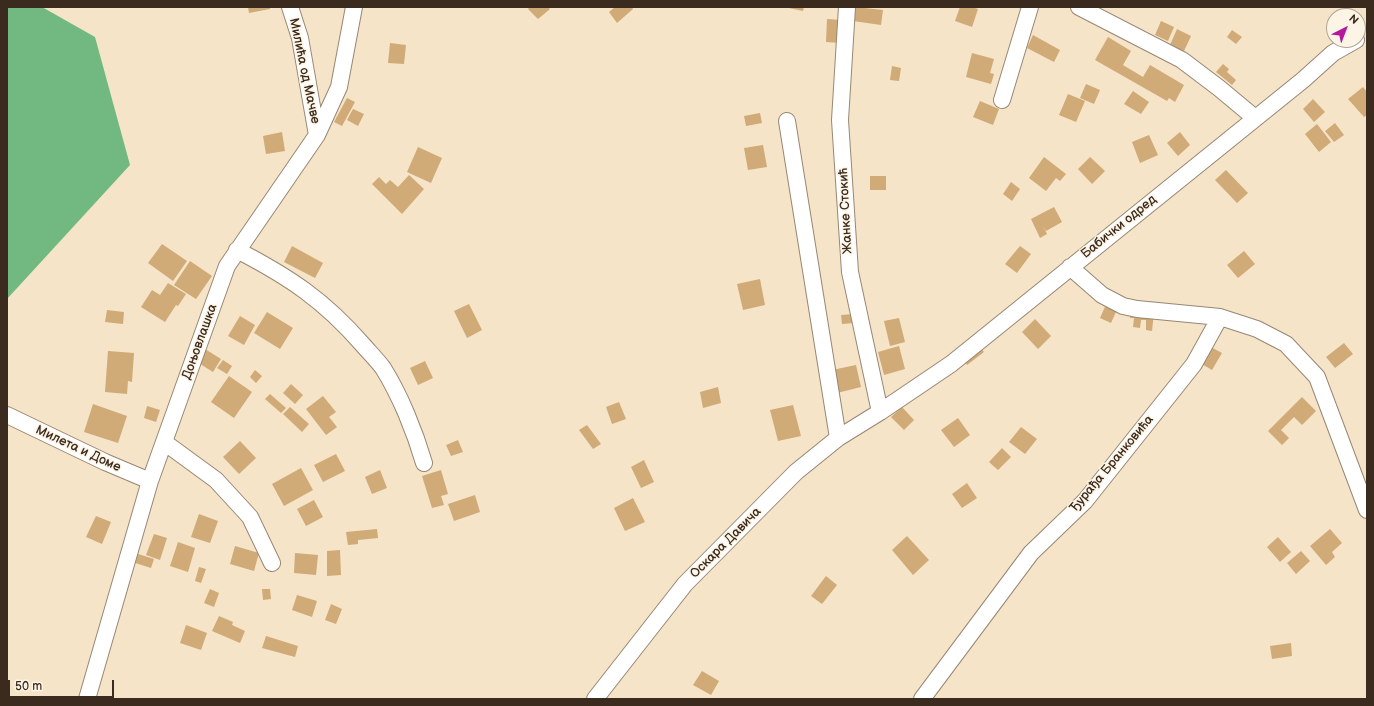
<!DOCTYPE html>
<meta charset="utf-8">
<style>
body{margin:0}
#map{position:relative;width:1374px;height:706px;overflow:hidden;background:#f5e4c8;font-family:"Balsamiq Sans",sans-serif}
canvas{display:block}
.frame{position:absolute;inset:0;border:8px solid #3b2a1e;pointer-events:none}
.north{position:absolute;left:1326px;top:8px;width:40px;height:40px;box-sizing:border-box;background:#fcf5e5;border:1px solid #afa495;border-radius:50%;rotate:42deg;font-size:11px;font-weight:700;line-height:16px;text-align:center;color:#3b2a1e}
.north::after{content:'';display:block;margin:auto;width:14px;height:18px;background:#b5179e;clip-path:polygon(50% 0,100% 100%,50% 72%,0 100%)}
.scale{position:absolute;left:8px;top:680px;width:106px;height:18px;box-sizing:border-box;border:2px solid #3b2a1e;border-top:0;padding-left:5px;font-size:12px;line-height:14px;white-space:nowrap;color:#3b2a1e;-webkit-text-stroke:3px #fcf5e5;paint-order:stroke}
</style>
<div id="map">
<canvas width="1374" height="706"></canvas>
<div class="frame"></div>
<div class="north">N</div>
<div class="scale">50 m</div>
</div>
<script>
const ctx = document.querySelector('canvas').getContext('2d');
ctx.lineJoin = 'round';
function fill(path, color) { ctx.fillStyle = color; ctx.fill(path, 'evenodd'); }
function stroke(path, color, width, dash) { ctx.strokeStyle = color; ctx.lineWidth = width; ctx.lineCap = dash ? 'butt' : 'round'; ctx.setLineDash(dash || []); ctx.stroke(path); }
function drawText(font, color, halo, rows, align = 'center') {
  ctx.font = font + ' "Balsamiq Sans",sans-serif'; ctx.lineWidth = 3; ctx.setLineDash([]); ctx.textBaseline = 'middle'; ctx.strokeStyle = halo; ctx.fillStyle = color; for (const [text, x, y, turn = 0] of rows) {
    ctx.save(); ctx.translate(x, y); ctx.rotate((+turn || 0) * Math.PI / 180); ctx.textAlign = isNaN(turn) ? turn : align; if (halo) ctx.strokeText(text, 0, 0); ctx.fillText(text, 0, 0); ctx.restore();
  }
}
fill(new Path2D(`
 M7 7H42L95 37 130 165 7 299Z`), '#71b980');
fill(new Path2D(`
 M248 7H270V9L249 13Z
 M530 7H548L550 9 538 19 528 9Z
 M615 7H632L633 9 617 23 609 12Z
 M784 7H804L803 11Z
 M855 7 883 10 881 25 853 21Z
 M960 7H972L978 9 972 27 955 21Z
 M827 19 841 20 840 43 826 42Z
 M1161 21 1174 27 1168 41 1155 35Z
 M1177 29 1191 36 1184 51 1170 45Z
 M1232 30 1242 37 1236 44 1227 37Z
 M1033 35 1060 50 1054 62 1027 48Z
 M1108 37 1131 51 1123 65 1143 77 1150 65 1184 85 1175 102 1169 98 1167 101 1095 60Z
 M390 43 406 45 404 64 388 63Z
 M972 53 994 59 990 73 994 74 991 84 966 77Z
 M1223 64 1229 69 1227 72 1236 80 1232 85 1216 72Z
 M892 66 901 68 899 81 890 80Z
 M1086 84 1100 90 1094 104 1080 98Z
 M1363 87 1367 92V115L1364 117 1348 99Z
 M1133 91 1149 102 1141 114 1124 104Z
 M1068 94 1085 101 1076 122 1059 115Z
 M347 98 355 102 342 126 334 122Z
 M1313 99 1325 112 1314 122 1303 109Z
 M980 101 999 109 993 125 973 117Z
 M353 109 364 114 358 126 347 120Z
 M760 113 762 123 746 126 744 116Z
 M1335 123 1344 135 1334 142 1325 131Z
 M1317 124 1331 142 1319 152 1305 134Z
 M282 132 285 151 266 154 263 136Z
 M1180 132 1190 145 1178 156 1167 143Z
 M1149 135 1158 155 1140 163 1132 142Z
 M763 145 767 167 748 170 744 148Z
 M418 147 442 158 431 183 407 172Z
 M1044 157 1066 174 1060 181 1056 178 1046 191 1029 178Z
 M1090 157 1105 171 1092 184 1078 169Z
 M1226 170 1248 193 1237 203 1215 180Z
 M409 175 424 189 402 214 372 184 379 177 386 184 390 180 398 187Z
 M870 176H886V190H870Z
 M1011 182 1020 189 1012 201 1003 194Z
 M1054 207 1062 222 1046 231 1043 226 1047 234 1040 238 1031 219Z
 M162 244 187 261 173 281 148 263Z
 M292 246 323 263 315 278 284 262Z
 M1020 246 1031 254 1017 273 1005 264Z
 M1244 251 1255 264 1238 278 1227 265Z
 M190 261 212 276 196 299 174 285Z
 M760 279 765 305 743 310 737 284Z
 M168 283 186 294 178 306 176 305 165 322 141 307 152 290 160 295Z
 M1108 300 1119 305 1111 323 1100 318Z
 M469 304 482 330 467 338 454 311Z
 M107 310 124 312 123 324 105 322Z
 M1131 310 1154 312 1152 331 1146 330V320H1141L1140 328 1133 327 1134 318H1130Z
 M267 312 293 328 280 349 254 333Z
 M854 314V323L842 324 841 315Z
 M240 316 255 325 244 345 228 336Z
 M899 318 905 342 890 346 884 321Z
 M1035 319 1051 336 1038 349 1022 332Z
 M1344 343 1353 354 1335 368 1326 357Z
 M899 346 905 369 884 375 878 352Z
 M979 346 984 352 967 365 963 358Z
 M1209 346 1222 353 1212 370 1200 363Z
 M205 349 221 359 213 372 197 362Z
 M108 351 134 353 132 382 128 381 127 394 105 392Z
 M223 360 232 366 227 374 217 368Z
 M425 361 433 378 418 385 410 368Z
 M856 365 861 387 837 393 832 370Z
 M255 370 262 376 256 383 250 377Z
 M229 376 252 392 234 418 211 402Z
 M291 384 303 395 295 404 283 393Z
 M718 387 721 403 703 408 700 392Z
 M270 394 286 408 281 413 265 399Z
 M323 396 336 412 329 417 337 427 326 435 306 409Z
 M1302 397 1316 411 1302 425 1294 417 1281 430 1289 438 1282 445 1268 431Z
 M619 402 626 419 612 424 606 407Z
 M93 404 127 416 118 443 84 432Z
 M793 405 801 436 778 441 770 410Z
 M147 406 160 410 156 422 144 418Z
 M290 407 309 424 302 432 283 414Z
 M902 407 914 420 904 430 891 417Z
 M958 418 970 435 954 447 941 430Z
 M587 425 601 444 593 449 579 430Z
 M1021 427 1037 439 1025 454 1009 442Z
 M458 440 463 452 451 456 446 445Z
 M240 441 256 458 239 474 223 457Z
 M1002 448 1011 457 998 470 989 462Z
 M336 454 345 471 323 482 314 465Z
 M644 460 654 482 641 488 631 467Z
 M301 468 313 490 284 506 272 484Z
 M380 470 387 488 372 494 365 477Z
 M441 470 448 494 441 496 444 505 432 508 422 476Z
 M967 483 977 498 962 508 952 494Z
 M475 495 480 512 454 521 448 504Z
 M633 498 645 522 625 531 614 508Z
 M314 500 323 517 306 526 297 509Z
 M199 514 218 521 210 543 191 537Z
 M96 516 111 522 102 544 86 537Z
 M377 529 378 538 358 540V544L348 545 346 532Z
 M1330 529 1342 543 1332 552 1335 557 1326 565 1310 546Z
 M154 534 167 538 160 560 146 555Z
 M907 536 929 560 913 575 892 550Z
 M1278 537 1291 552 1280 562 1267 547Z
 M178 542 195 548 188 572 170 566Z
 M235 546 259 553 254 571 230 564Z
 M340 550 341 575 327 576V551Z
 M1301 551 1310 561 1296 574 1287 563Z
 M135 553 154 559 151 568 132 562Z
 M295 553 318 555 316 575 294 573Z
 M199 567 206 569 201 583 195 581Z
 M826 576 837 585 822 604 811 596Z
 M210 589 219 593 214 607 204 603Z
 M262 589H270L271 599 263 600Z
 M297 595 317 601 312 617 292 610Z
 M331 604 342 609 336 624 325 620Z
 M219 616 233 622 232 625 245 631 240 643 212 631Z
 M186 625 207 633 201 650 180 643Z
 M266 636 298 646 295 657 262 648Z
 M1291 643 1292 656 1272 659 1270 646Z
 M702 671 719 681 711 695 693 685Z`), '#d0aa77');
const street = new Path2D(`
 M290 7 300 38 317 135
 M847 7 840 120 850 272 880 412
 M1079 7 1182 60 1219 88 1255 118
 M1002 100 1030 7
 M787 121 838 438
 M237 250C289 277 324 300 363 345 369 352 377 360 383 368 400 395 415 432 424 463
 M1070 267 1102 295 1123 306 1137 309 1220 317 1257 329 1286 344 1317 377 1367 510
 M7 415 105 462 150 481
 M164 442 216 480 250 517 272 563
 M87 699 150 481 227 266 317 135 339 87 354 7
 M595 699 685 584 796 472 838 438 880 412 951 364 1303 80 1333 53 1356 40
 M922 699 1031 553 1085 501 1194 364 1220 317`);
stroke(street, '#988773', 18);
stroke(street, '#fff', 16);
drawText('13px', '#3b2a1e', '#fcf5e5', [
 ["Милића од Мачве",304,71,78],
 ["Жанке Стокић",846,211,-93],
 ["Бабички одред",1119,227,-39],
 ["Доњовлашка",200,342,-70],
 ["Милета и Доме",78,449,25],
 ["Ђурађа Бранковића",1112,464,-50],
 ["Оскара Давича",726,543,-45]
]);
</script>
